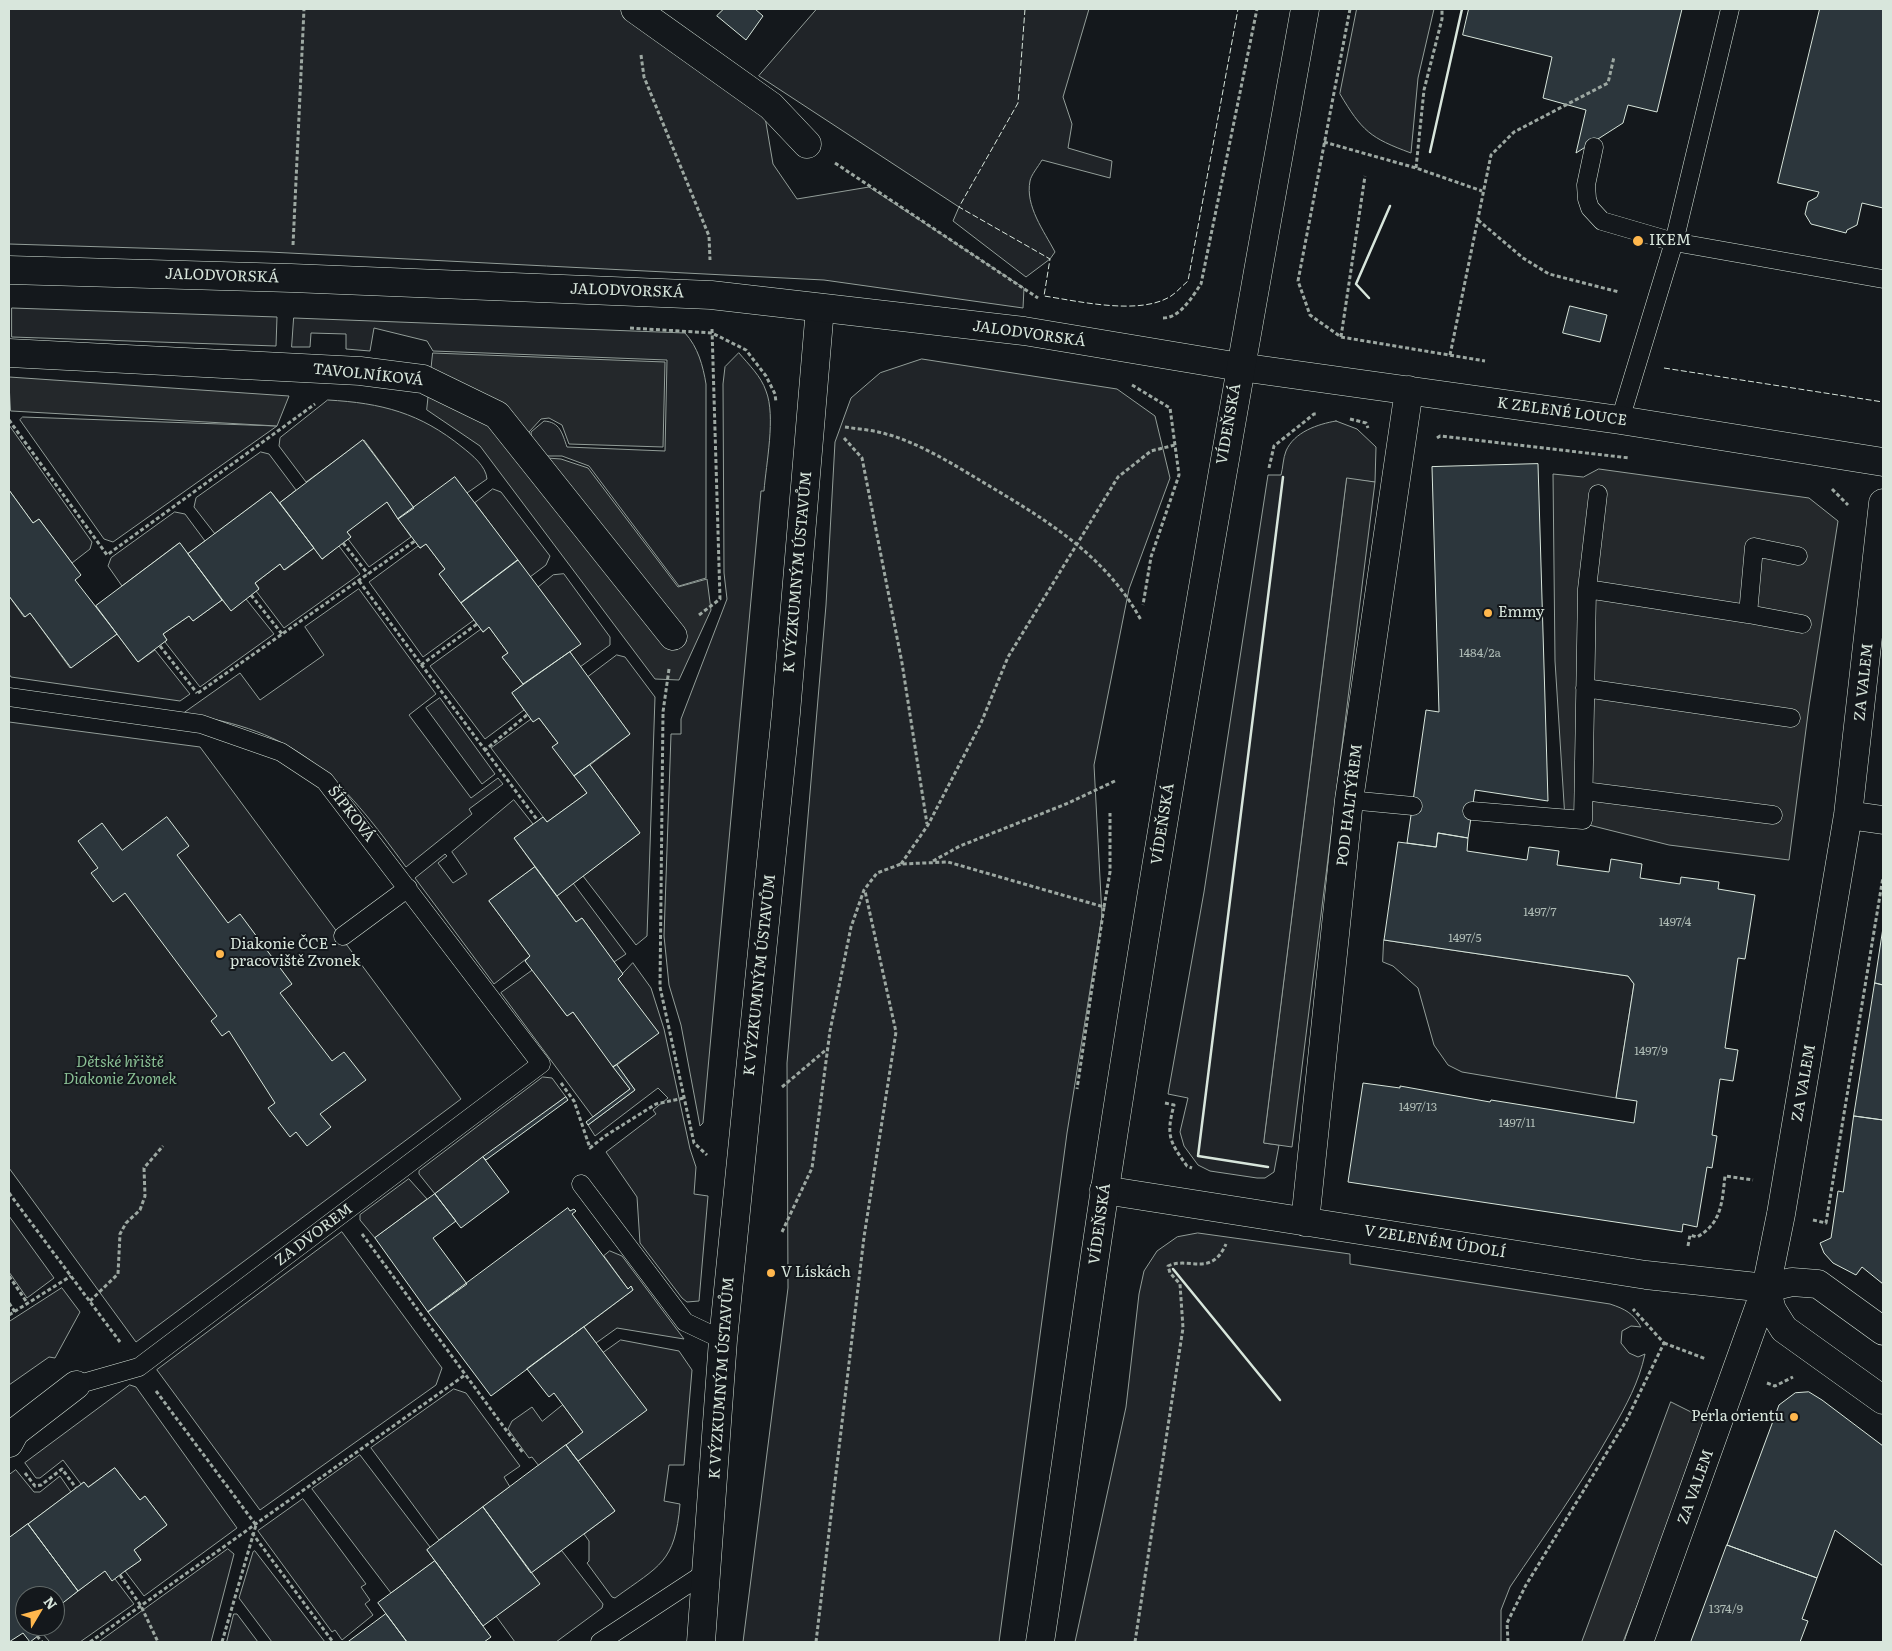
<!DOCTYPE html>
<meta charset="utf-8">
<style>
body{margin:0}
#map{position:relative;width:1892px;height:1651px;overflow:hidden;background:#14181c;font-family:Literata,serif}
canvas{display:block}
.frame{position:absolute;inset:0;border:10px solid #d8e6dc;pointer-events:none}
.north{position:absolute;left:15px;top:1586px;width:50px;height:50px;box-sizing:border-box;background:#14181c;border:1px solid #626a69;border-radius:50%;rotate:53deg;font-size:14px;font-weight:700;line-height:20px;text-align:center;color:#d8e6dc}
.north::after{content:'';display:block;margin:auto;width:18px;height:22px;background:#ffb74d;clip-path:polygon(50% 0,100% 100%,50% 72%,0 100%)}
</style>
<div id="map">
<canvas width="1892" height="1651"></canvas>
<div class="frame"></div>
<div class="north">N</div>
</div>
<script>
const ctx = document.querySelector('canvas').getContext('2d');
ctx.lineJoin = 'round';
function fill(path, color) { ctx.fillStyle = color; ctx.fill(path, 'evenodd'); }
function stroke(path, color, width, dash) { ctx.strokeStyle = color; ctx.lineWidth = width; ctx.lineCap = dash ? 'butt' : 'round'; ctx.setLineDash(dash || []); ctx.stroke(path); }
function drawText(font, color, halo, rows, align = 'center') {
  ctx.font = font + ' Literata,serif'; ctx.lineWidth = 4; ctx.setLineDash([]); ctx.textBaseline = 'middle'; ctx.strokeStyle = halo; ctx.fillStyle = color; for (const [text, x, y, turn = 0] of rows) {
    ctx.save(); ctx.translate(x, y); ctx.rotate((+turn || 0) * Math.PI / 180); ctx.textAlign = isNaN(turn) ? turn : align; if (halo) ctx.strokeText(text, 0, 0); ctx.fillText(text, 0, 0); ctx.restore();
  }
}
const green = new Path2D(`
 M9 9H634L764 111 773 164 797 199 869 187 1024 288 1023 308 824 280 269 252 9 244Z
 M817 9H1089L1063 97 1072 124 1068 148 1112 161 1110 178 1042 160C1038 167 1031 175 1030 181 1025 206 1044 231 1055 252L1050 259 1026 277 953 221 959 207 759 76Z
 M1357 9H1434L1418 78 1411 153C1370 138 1362 131 1340 94Z
 M12 308 277 317 276 346 12 337Z
 M294 318 685 333C698 347 703 366 706 384V578L679 586 589 466 562 456H547L532 446 531 432 544 421C560 422 562 433 567 447L665 451 667 360 433 351 427 341 374 328 370 351 346 349V334L311 333 310 347H292Z
 M739 353C749 365 761 376 766 391 776 416 766 464 764 491H761L703 1123 700 1126 681 1025 669 985 664 936 671 734H681V719L727 599 724 573 723 384 725 367Z
 M922 359 1117 389 1155 416 1170 478 1129 589 1094 765 1102 916 1067 1133 999 1642H743L788 1288 787 1063 826 605 835 442 851 398 880 373Z
 M328 400C382 403 420 413 462 447 472 455 486 466 487 479L467 493 414 508 364 440 306 482 279 446 280 438Z
 M23 417 277 426 113 542 104 539 20 420Z
 M1336 421 1357 429 1376 447 1375 482 1347 479 1264 1143 1279 1145 1274 1172 1265 1178H1257L1210 1171 1198 1165 1184 1146 1180 1132 1188 1098 1168 1094 1204 892 1268 475H1281C1283 468 1283 458 1286 451 1294 432 1318 424 1336 421Z
 M9 425 92 542 90 549 72 563 39 519 33 523 9 490Z
 M261 452 269 454 296 490 280 503 271 492 215 534 194 507 196 498Z
 M493 489 501 492 550 556 546 565 530 577 475 503Z
 M387 502 411 537 369 567 348 539 351 537 347 532Z
 M175 512 185 514 205 541 188 554 179 543 122 586 108 566 111 558Z
 M426 544 445 569 439 574 474 620 423 657 369 582 418 546 420 548Z
 M339 546 360 574 284 628 256 591 259 588 255 583 280 564 285 570 314 548 322 559Z
 M564 574 610 637V645L580 667 570 652 580 644 538 587 553 575Z
 M359 589 436 694 409 715 471 798 498 778 503 784 469 809 472 814 406 867C340 777 298 729 182 714L240 673 260 700 324 655 305 627Z
 M9 596 24 617 30 613 70 668 117 634 138 662 155 650 190 694 180 701 11 677 9 674Z
 M246 599 274 634 200 687 165 642 167 640 163 634 189 616 193 621 222 600 231 610Z
 M489 627 508 653 502 657 523 684 512 693 524 710 485 739 430 666 481 629 483 632Z
 M617 655 625 657 655 697 647 936 636 945 583 876 640 833 590 765 630 734 588 677Z
 M440 698 495 774 482 784 426 708Z
 M539 718 558 743 553 747 587 793 547 822 491 748 531 719Z
 M9 722 200 747 461 1099 136 1342 9 1168Z
 M514 800 533 824 514 838 535 867 489 901 530 956 494 984 415 878 445 854 447 856 438 863 453 883 467 874 452 852Z
 M573 883 626 954 614 962 582 918 576 922 557 896Z
 M1384 940 1628 976 1634 984 1616 1098 1462 1072 1448 1065 1434 1045 1418 988 1393 966 1383 962Z
 M633 963 651 988 664 1029 690 1149 696 1167 694 1194 708 1196 699 1301 687 1302 682 1298 640 1243 637 1197 606 1152 656 1114 653 1110 668 1098 658 1088 595 1136 588 1125 635 1090 617 1065 658 1033 618 979Z
 M533 970 567 1016 573 1012 630 1089 593 1117 501 993Z
 M543 1077 552 1078 566 1097 435 1194 419 1174V1171Z
 M409 1179 427 1199 375 1238 360 1220V1215Z
 M9 1216 54 1278 27 1298 9 1272Z
 M342 1232 442 1368 436 1385 260 1510 157 1370Z
 M1198 1233 1350 1254V1264L1610 1304C1625 1309 1633 1313 1641 1327L1631 1326 1622 1331 1621 1343 1629 1353 1638 1357 1645 1354C1639 1382 1626 1406 1612 1430 1581 1485 1545 1535 1510 1587L1501 1610V1642H1075L1126 1407 1139 1294 1144 1271 1157 1251 1177 1237Z
 M610 1251 622 1256 684 1339 617 1328 596 1343 584 1327 633 1290 631 1286 628 1289 604 1256Z
 M62 1288 80 1312 55 1358 49 1357 9 1385V1322Z
 M621 1340 679 1351 692 1370 684 1465H669L664 1501 680 1504C675 1563 660 1565 615 1598L612 1597 587 1563 589 1561V1541L584 1534 615 1511 578 1461 646 1410 603 1353Z
 M130 1385 136 1387 237 1528 144 1596 125 1571 141 1560 134 1550 167 1525 145 1496 140 1500 115 1468 88 1487 84 1482 81 1484 63 1460 40 1478H36L25 1463Z
 M454 1389 466 1393 520 1466 504 1477 510 1487 439 1540 371 1448Z
 M563 1405 583 1432 539 1466 532 1457 529 1458 508 1429 512 1421 532 1407 542 1421Z
 M360 1455 430 1547 427 1550 435 1561 391 1593 312 1489Z
 M16 1470 34 1492H40L60 1476 71 1492 9 1538V1475Z
 M303 1499 366 1584 361 1587 370 1600 365 1604 373 1615 342 1640 335 1630 332 1632 258 1531Z
 M228 1549 234 1554 211 1642H99Z
 M255 1551 325 1642H272L239 1598 253 1552Z
 M562 1551 603 1604 602 1608 556 1642H515L496 1616 539 1584 531 1573Z
 M105 1571 115 1579 134 1604 80 1642H50L42 1633 51 1626H55L58 1621 55 1617V1609Z
 M234 1614H237L258 1642H227Z`);
fill(green, '#202428');
stroke(green, '#939e99', 1);
const parking = new Path2D(`
 M433 353 665 362 663 447 569 444 562 425 549 418 541 419 529 432 531 446 547 458 561 459 588 468 678 587 707 579 711 610 679 680 655 679 480 446 427 410Z
 M9 377 289 396 277 426 11 411Z
 M1599 469 1809 498 1838 521 1809 706 1789 860 1669 845 1565 819 1555 661 1553 474 1583 477Z
 M1347 478 1375 482 1292 1147 1264 1143Z
 M1671 1402 1709 1421 1623 1642H1582Z`);
fill(parking, '#24282b');
stroke(parking, '#939e99', 1);
const building = new Path2D(`
 M724 9H755L763 16 746 40 717 16Z
 M1469 9H1682L1657 112 1628 105 1623 123 1576 153 1586 110 1543 98 1552 57 1463 35Z
 M1820 9H1883V208L1862 203 1857 225 1847 230 1846 233 1811 224 1805 214 1808 202 1817 197 1819 192 1778 183Z
 M1570 306 1607 315 1600 342 1563 333Z
 M363 440 414 508 398 519 387 502 347 532 351 537 322 559 280 503Z
 M1538 464 1548 801 1475 790 1468 838 1438 833 1436 847 1407 843 1426 710 1439 712 1432 467Z
 M455 477 518 560 461 603 439 574 445 569 426 544 420 548 398 519Z
 M9 490 33 523 39 519 81 575 75 580 117 634 71 668 30 613 25 617 9 596Z
 M271 492 314 548 284 570 280 564 255 583 259 589 231 611 188 554Z
 M180 543 222 600 193 621 189 616 163 634 167 640 138 662 96 606Z
 M518 560 581 644 523 684 502 657 508 653 489 627 483 632 461 603Z
 M570 652 630 734 574 776 552 747 558 743 539 718 533 722 512 693Z
 M590 765 640 833 557 896 514 838 543 817 547 822 587 793 574 776Z
 M167 817 189 846 177 855 228 923 240 914 292 984 280 993 332 1061 344 1052 366 1080 320 1114 331 1127 307 1146 296 1132 290 1137 268 1108 275 1103 229 1031 222 1036 211 1021 217 1016 125 893 113 902 91 873 98 868 78 841 102 823 122 850Z
 M1438 833 1468 838 1467 851 1527 860 1529 847 1559 851 1557 865 1609 872 1611 859 1642 864 1640 878 1680 884 1681 877 1719 882 1718 889 1755 895 1745 959 1738 958 1725 1048 1738 1050 1733 1081 1720 1079 1712 1135 1717 1136 1712 1168 1707 1167 1697 1227 1683 1224 1682 1232 1348 1182 1363 1083 1400 1088V1086L1490 1102 1491 1100 1634 1123 1637 1101 1616 1098 1634 984 1628 976 1384 940 1398 842 1436 847Z
 M535 867 576 922 582 918 623 974 618 979 659 1033 613 1067 573 1012 567 1016 525 961 530 956 489 901Z
 M1883 928V985L1875 983Z
 M1875 983 1883 985V1120L1854 1116Z
 M617 1065 635 1090 588 1125 586 1122 630 1089 613 1067Z
 M566 1097 568 1100 486 1160 483 1157Z
 M1854 1116 1883 1120V1284L1862 1267 1856 1275 1833 1263 1824 1253 1820 1243 1831 1238 1838 1191 1843 1192Z
 M483 1157 509 1192 461 1228 435 1194Z
 M435 1194 456 1221 433 1238 467 1284 428 1312 375 1238Z
 M568 1208 570 1211 574 1209 576 1211 572 1214 628 1289 631 1286 633 1290 491 1396 428 1312Z
 M584 1327 647 1410 578 1461 566 1445 583 1432 554 1393 549 1397 527 1369Z
 M1809 1392 1822 1400 1883 1446V1566L1835 1530 1817 1578 1727 1545 1779 1405 1795 1393Z
 M566 1445 615 1511 531 1573 483 1507Z
 M115 1468 140 1500 145 1496 167 1525 134 1550 141 1560 125 1571 112 1581 105 1571 78 1591 28 1524 84 1482 88 1487Z
 M483 1507 540 1584 483 1626 427 1550Z
 M28 1524 78 1591 55 1609V1596H25V1626H51L30 1642 23 1633 9 1642V1538Z
 M1727 1545 1817 1578 1802 1619 1808 1621 1800 1642H1691Z
 M435 1561 491 1637 484 1642H407L378 1603Z
 M386 1614 407 1642H348Z`);
fill(building, '#2c363c');
stroke(building, '#d8e6dc', 1);
const service = new Path2D(`
 M1594 147 1586 185 1587 199 1590 208 1602 221 1674 242 1883 279
 M1620 420 1674 242 1730 9
 M1587 589 1748 614 1754 547 1798 556
 M1748 614 1802 624
 M1585 688 1791 718
 M9 697 201 724 281 752 325 781 541 1064 139 1367 76 1385
 M1584 791 1773 815
 M1349 800 1413 806
 M1472 811 1583 820 1587 589 1598 494
 M343 936 408 888
 M581 1184 685 1322 723 1340
 M600 1642 708 1571`);
const minor = new Path2D(`
 M635 9 771 106 807 144
 M9 353 360 371 423 379 497 415 673 636
 M1240 367 1620 420 1883 462
 M1848 815 1883 820
 M1104 1190 1646 1275 1766 1288 1792 1282 1818 1284 1883 1331
 M1305 1222 1349 800 1409 390
 M1766 1288 1772 1310 1784 1329 1883 1400
 M9 1443 15 1432 76 1385
 M701 1642 723 1340 786 713 820 308
 M1639 1642 1766 1288 1781 1214 1848 815 1883 503`);
const tertiary = new Path2D(`
 M9 270 291 278 711 295 1024 331 1240 367`);
const secondary = new Path2D(`
 M1040 1642C1063 1492 1082 1340 1105 1189 1165 795 1234 401 1305 9`);
stroke(service, '#d8e6dc', 19);
stroke(minor, '#d8e6dc', 29);
stroke(tertiary, '#d8e6dc', 29);
stroke(secondary, '#d8e6dc', 29);
stroke(new Path2D(`
 M1350 9 1298 281 1310 315 1341 337 1485 361
 M641 55 644 77 709 236 710 260
 M1324 142 1416 168 1482 191
 M835 163 1038 298
 M1416 168 1424 90 1442 19V9
 M1478 220 1523 258 1549 274 1619 292
 M293 245 304 9
 M1163 318C1180 318 1192 297 1201 284L1257 9
 M630 328 712 333 746 350 766 376 775 394 776 402
 M1341 337 1365 176
 M1450 355 1491 155 1514 132 1608 83 1614 57
 M1132 385 1170 408 1179 475 1151 557 1143 605
 M1350 419 1366 423 1368 428
 M9 420 107 555 315 404
 M845 427C858 429 873 430 886 434 917 442 953 464 981 481 1043 518 1105 554 1141 620
 M844 438 862 458 902 663 927 824
 M1437 438 1440 436 1629 458
 M1269 468 1274 446 1314 414H1318
 M1832 489 1848 505
 M343 543 368 574
 M359 581 538 821
 M251 595 282 634
 M699 615 720 599 712 329
 M160 646 197 693
 M421 665 477 624
 M669 669 663 712 660 987 694 1143 707 1155
 M198 693 415 541
 M484 751 528 714
 M933 861 960 846 1066 804 1115 781
 M901 864 928 825 981 723 1008 657 1118 477 1151 451 1175 445
 M1104 907 1110 872V813
 M561 1083 574 1101 590 1148 605 1136 656 1104 684 1098
 M782 1087 827 1049
 M1165 1103 1174 1105C1166 1135 1169 1141 1187 1166L1192 1168
 M9 1193 120 1342
 M1813 1220 1826 1223 1883 877
 M782 1232 812 1168 830 1031 851 927 864 890 877 873 901 864 948 862 1104 907 1077 1089
 M362 1234 523 1453
 M1688 1246 1690 1235 1697 1237C1722 1223 1722 1202 1725 1176L1753 1180
 M9 1276 28 1304
 M90 1301 118 1274 120 1234 126 1223 140 1210 145 1196 144 1168 163 1146
 M9 1303 15 1312
 M9 1315 71 1276
 M1664 1343 1706 1359
 M1767 1383 1775 1386 1793 1377
 M156 1391 256 1525
 M25 1473 35 1486 41 1485 62 1469 76 1488
 M252 1533 333 1642
 M120 1575 141 1606 158 1642
 M37 1636 42 1642
 M90 1642 465 1375
 M222 1642 256 1525
 M816 1642 864 1237 896 1032 865 891
 M1135 1642 1183 1328 1180 1284 1170 1273 1168 1266C1189 1256 1211 1278 1226 1244
 M1508 1642 1507 1623 1526 1585 1626 1421 1664 1343 1633 1309`), '#9da8a2', 3, [4, 2.5]);
stroke(service, '#14181c', 18);
stroke(minor, '#14181c', 28);
stroke(tertiary, '#14181c', 28);
stroke(secondary, '#14181c', 28);
stroke(new Path2D(`
 M1025 9 1018 103 959 207 1050 259 1044 296C1078 301 1140 316 1171 296 1177 292 1182 286 1188 281L1238 9
 M1664 368 1883 402`), '#d8e6dc', 1, [6, 2.5]);
stroke(new Path2D(`
 M1430 152 1462 9
 M1369 298 1356 284 1390 206
 M1268 1167 1198 1156 1283 477
 M1173 1269 1280 1400`), '#d8e6dc', 2.5);
for (const [x, y, r, color] of [
 [1638,241,6,"#ffb74d"],
 [1488,613,5,"#ffb74d"],
 [220,954,5,"#ffb74d"],
 [771,1273,5,"#ffb74d"],
 [1794,1417,5,"#ffb74d"]
]) { const dot = new Path2D(); dot.arc(x, y, r, 0, 2 * Math.PI); ctx.fillStyle = color; ctx.fill(dot); stroke(dot, '#14181c', 2); }
drawText('12px', '#adbab4', null, [
 ["1484/2a",1480,653],
 ["1497/7",1540,912],
 ["1497/4",1675,922],
 ["1497/5",1465,938],
 ["1497/9",1651,1051],
 ["1497/13",1418,1107],
 ["1497/11",1517,1123],
 ["1374/9",1726,1609]
]);
drawText('15px', '#d8e6dc', '#14181c', [
 ["IKEM",1649,241],
 ["Emmy",1498,613],
 ["Diakonie ČCE -",230,945],
 ["pracoviště Zvonek",230,962],
 ["V Lískách",781,1273],
 ["Perla orientu",1784,1417,"right"]
], 'left');
drawText('15px', '#d8e6dc', '#14181c', [
 ["JALODVORSKÁ",222,276,2],
 ["JALODVORSKÁ",627,291,2],
 ["JALODVORSKÁ",1029,334,8],
 ["TAVOLNÍKOVÁ",368,375,6],
 ["K ZELENÉ LOUCE",1562,412,8],
 ["VÍDEŇSKÁ",1229,424,-80],
 ["K VÝZKUMNÝM ÚSTAVŮM",798,572,-85],
 ["ZA VALEM",1864,682,-84],
 ["POD HALTÝŘEM",1350,805,-83],
 ["ŠÍPKOVÁ",351,814,52],
 ["VÍDEŇSKÁ",1163,824,-81],
 ["K VÝZKUMNÝM ÚSTAVŮM",760,975,-84],
 ["ZA VALEM",1804,1083,-80],
 ["VÍDEŇSKÁ",1100,1224,-82],
 ["ZA DVOREM",314,1235,-37],
 ["V ZELENÉM ÚDOLÍ",1435,1242,9],
 ["K VÝZKUMNÝM ÚSTAVŮM",722,1378,-86],
 ["ZA VALEM",1696,1487,-70]
]);
drawText('italic 15px', '#8ac095', '#14181c', [
 ["Dětské hřiště",120,1063],
 ["Diakonie Zvonek",120,1080]
]);
</script>
